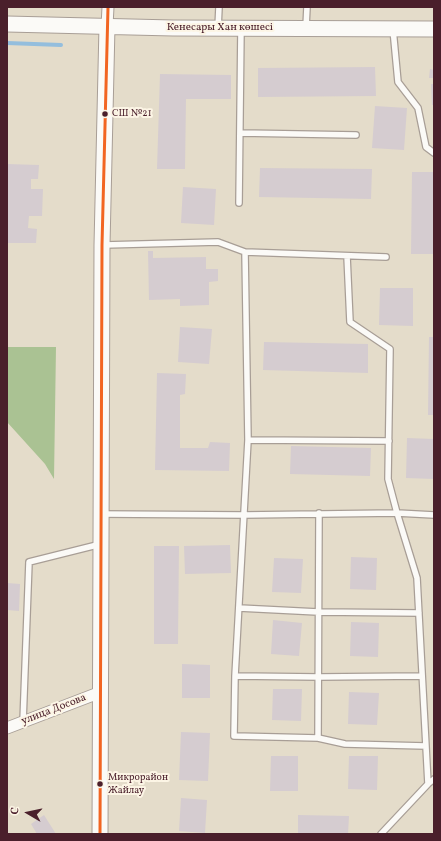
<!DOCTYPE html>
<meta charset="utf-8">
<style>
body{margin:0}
#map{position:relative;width:441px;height:841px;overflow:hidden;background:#e4dcca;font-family:Vollkorn,serif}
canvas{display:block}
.frame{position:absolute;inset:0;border:8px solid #4a1f2b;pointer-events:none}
.north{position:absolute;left:8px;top:793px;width:40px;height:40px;-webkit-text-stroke:3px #fcf5e5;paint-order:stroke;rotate:279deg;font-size:11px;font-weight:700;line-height:16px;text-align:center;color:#4a1f2b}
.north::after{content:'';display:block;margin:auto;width:14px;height:18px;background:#4a1f2b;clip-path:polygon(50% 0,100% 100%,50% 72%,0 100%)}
</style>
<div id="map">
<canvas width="441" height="841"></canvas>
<div class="frame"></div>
<div class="north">С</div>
</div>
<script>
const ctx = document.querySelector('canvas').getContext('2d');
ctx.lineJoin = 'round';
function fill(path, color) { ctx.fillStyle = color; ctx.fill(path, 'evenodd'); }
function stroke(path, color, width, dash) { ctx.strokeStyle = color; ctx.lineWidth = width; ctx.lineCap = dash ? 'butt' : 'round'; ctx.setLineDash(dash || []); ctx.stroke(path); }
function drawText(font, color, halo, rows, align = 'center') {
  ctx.font = font + ' Vollkorn,serif'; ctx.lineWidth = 4; ctx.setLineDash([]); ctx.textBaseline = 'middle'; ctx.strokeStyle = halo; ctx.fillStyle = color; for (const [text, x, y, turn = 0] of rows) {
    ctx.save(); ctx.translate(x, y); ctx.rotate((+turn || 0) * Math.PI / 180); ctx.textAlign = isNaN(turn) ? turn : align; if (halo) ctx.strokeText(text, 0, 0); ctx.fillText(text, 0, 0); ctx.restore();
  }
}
fill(new Path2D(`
 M7 347H56L54 479 45 464 7 422Z`), '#aac293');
stroke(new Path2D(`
 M7 43 61 45`), '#94bedd', 4);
fill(new Path2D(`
 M375 67 376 96 258 97V68Z
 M430 69 434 70V78H429Z
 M160 74 231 75V99H186L185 169H157Z
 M431 84H434V105H432Z
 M375 106 407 108 404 150 372 148Z
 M7 164 39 165 38 179H31V189H43L42 216H29L28 228 37 229 36 243H7Z
 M260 168 372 169 371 199 259 197Z
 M412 172H434V254H411Z
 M183 187 216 189 214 225 181 223Z
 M148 251H153V258L206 257V269H218V281L209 282V305L180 306V299L149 300Z
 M380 288H413V326L379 325Z
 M180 327 212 329 209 364 178 362Z
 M429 337H434V415H428Z
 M264 342 368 344V373L263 370Z
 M157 373 186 374 185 394 180 395V448H208L210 442 230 443 229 471 155 470Z
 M407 438 434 439V479L406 478Z
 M291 446 371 448 370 476 290 474Z
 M230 545 231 573 185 574 184 546Z
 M154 546H179L178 644H154Z
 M351 557 377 558 376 590 350 589Z
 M274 558 303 559 301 593 272 592Z
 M7 583 20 584 19 611 7 610Z
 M273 620 302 623 299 656 271 654Z
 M351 622 379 623 378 657 350 656Z
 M182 664 210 665V698H182Z
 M273 689H302L301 721 272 720Z
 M349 692 379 693 377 725 348 724Z
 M181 732 210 733 208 781 179 780Z
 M271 756H298V791H270Z
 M349 756H378L377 790 348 789Z
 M181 798 207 800 205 833 179 831Z
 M44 815 56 834H37L31 824Z
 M298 815 349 816 348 834H298Z`), '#d5ccd0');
const lane = new Path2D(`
 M306 27 307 7
 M218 28 219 7
 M393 29 398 82 418 108 426 147 434 153
 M240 133 356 135
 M239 203 241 28
 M104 245 218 242 245 252 248 440 235 676 234 736 318 738 345 744 426 746
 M245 252 386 257
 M347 256 350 322 390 349 388 479 397 513 434 515
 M248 440 389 441
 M101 514 244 515 397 513 417 578 428 784 381 834
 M239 608 318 612 419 613
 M235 676 319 677 422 676
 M23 722 29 562 101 544
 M318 738 319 513
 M428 784 434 779`);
const street = new Path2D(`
 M107 26 108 7
 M7 728 101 692`);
const secondary = new Path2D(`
 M7 24 173 28 434 29
 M100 834 102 245 107 26`);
stroke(lane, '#a89e96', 8);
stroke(street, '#a89e96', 13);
stroke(secondary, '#a89e96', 17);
stroke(lane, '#fbfaf7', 5.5);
stroke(street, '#fbfaf7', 11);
stroke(secondary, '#fbfaf7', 15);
stroke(new Path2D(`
 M100 834 102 245 108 7`), '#f26522', 3);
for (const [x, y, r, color] of [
 [105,114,3.5,"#4a1f2b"],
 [100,784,3.5,"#4a1f2b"]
]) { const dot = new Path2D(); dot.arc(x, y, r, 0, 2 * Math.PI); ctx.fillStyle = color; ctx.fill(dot); stroke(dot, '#fcf5e5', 1.5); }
drawText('10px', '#4a1f2b', '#fcf5e5', [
 ["СШ №21",112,114],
 ["Микрорайон",108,778],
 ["Жайлау",108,791]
], 'left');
drawText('11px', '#4a1f2b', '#fcf5e5', [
 ["Кенесары Хан көшесі",220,28],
 ["улица Досова",54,710,-21]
]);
</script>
